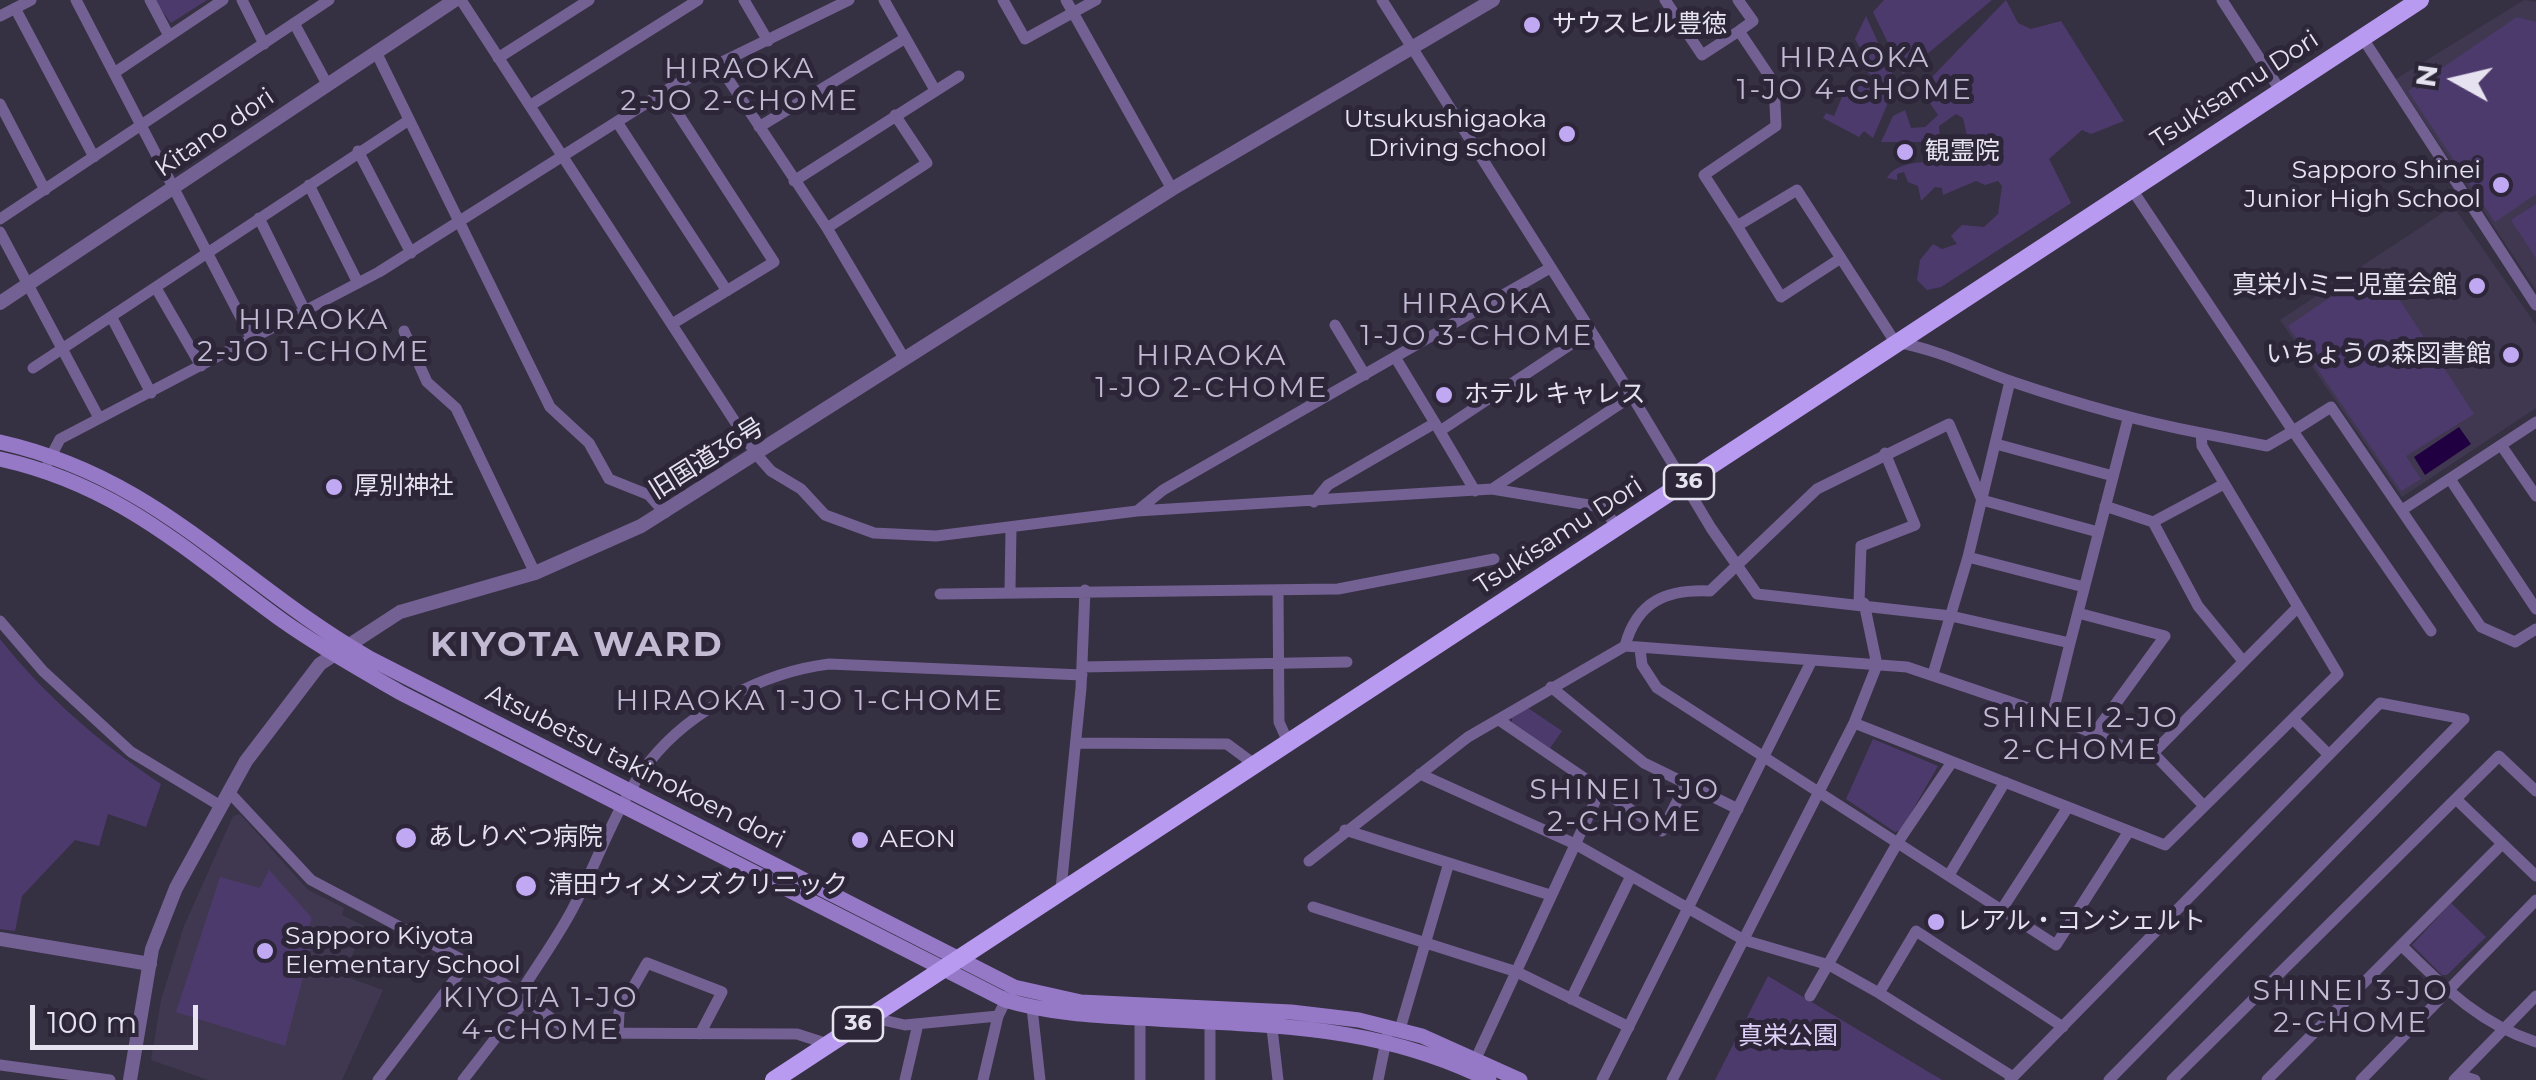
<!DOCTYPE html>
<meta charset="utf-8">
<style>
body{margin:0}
#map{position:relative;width:2536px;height:1080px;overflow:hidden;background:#363043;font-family:Montserrat,sans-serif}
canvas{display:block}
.north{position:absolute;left:2406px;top:30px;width:100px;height:100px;-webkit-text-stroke:8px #2c2638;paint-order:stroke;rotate:278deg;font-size:28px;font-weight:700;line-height:40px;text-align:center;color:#e6e2ef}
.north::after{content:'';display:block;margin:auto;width:35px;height:45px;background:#e6e2ef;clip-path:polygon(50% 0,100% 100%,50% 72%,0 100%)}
.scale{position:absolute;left:30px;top:1005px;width:168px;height:45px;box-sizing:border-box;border:5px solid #e6e2ef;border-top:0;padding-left:12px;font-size:30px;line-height:35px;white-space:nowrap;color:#e6e2ef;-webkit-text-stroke:8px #2c2638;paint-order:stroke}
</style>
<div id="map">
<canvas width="2536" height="1080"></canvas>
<div class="north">N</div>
<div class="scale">100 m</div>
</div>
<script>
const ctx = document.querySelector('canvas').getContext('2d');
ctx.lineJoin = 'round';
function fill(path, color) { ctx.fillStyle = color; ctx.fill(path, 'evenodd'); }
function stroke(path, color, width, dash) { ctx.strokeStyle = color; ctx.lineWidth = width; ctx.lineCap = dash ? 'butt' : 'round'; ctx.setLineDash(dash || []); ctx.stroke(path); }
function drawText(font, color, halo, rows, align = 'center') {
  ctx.font = font + ' Montserrat,"Noto Sans JP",sans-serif'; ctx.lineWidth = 10; ctx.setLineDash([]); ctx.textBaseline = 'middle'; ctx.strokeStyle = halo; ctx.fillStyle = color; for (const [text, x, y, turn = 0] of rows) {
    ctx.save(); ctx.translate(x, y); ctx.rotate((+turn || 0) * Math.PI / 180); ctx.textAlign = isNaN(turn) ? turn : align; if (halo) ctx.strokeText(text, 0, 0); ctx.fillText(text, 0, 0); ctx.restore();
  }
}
fill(new Path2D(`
 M2524 0 2536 2V290L2396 79Z
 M2453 206 2536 325V408L2402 497 2280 320Z
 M240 814 308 890 344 908 342 915 364 926 344 976 383 990 342 1080H208L151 1060 161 1000 184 926 233 816Z`), '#403851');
fill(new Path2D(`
 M154 0H207L171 23Z
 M1884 0H1992L1903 74 1873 12Z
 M2006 0 2018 23 2031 29 2061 21 2124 121 2091 134 2082 130 2049 159 2071 203 1941 287 1927 290 1917 280 1920 260 1933 244 1942 249 1957 244 1951 236 1962 225 1984 227 1998 214 2002 186 1998 181 1985 185 1976 181 1943 195 1942 188 1935 187 1921 201 1918 186 1908 182 1904 172 1897 174V180L1887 178C1899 155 1948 165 1972 157L1963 118 1956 114 1939 126 1940 142H1881L1893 116 1905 110 1911 128 1925 127 1938 115 1929 102 1932 77Z
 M1866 16 1895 80 1892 87 1868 73 1871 67 1855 39Z
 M2517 17 2536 22V194L2495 222 2408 91Z
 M1866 77 1893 91 1873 138 1864 131 1859 137 1823 118 1826 113 1834 116 1847 85 1852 86 1855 80 1862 83Z
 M2536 204V258L2511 220Z
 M2368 272 2384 276 2474 414 2406 456 2421 479 2401 491 2288 326Z
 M0 639C45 696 100 743 161 784L146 827 108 814 99 846 75 840 22 896 15 931 0 929Z
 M1528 708 1562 731 1550 748 1512 722V717Z
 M1873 739 1938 766 1901 830 1895 832 1846 799Z
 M269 870 312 918 308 930 312 943 285 1046 176 1012 220 877 260 888Z
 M2451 903 2486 937 2447 975H2442L2412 945Z
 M1768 976 1942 1080H1715Z`), '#4d3a6d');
fill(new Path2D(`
 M2459 427 2471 444 2425 475 2414 457Z`), '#210041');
stroke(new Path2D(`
 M76 0 252 339
 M150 0 169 36
 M242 0 264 44
 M461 0 756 454 771 471 801 489 825 515 874 533 936 536 1137 511 1163 490 1550 268
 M744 0 768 41
 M884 0 935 90
 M1003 0 1025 39 1096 0
 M1066 0 1172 189
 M1382 0 1632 396 1711 528 1757 594 1951 616 2070 643 2128 419
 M1665 0 1702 55 1739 31
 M1738 0 1753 21 1739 31 1774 83 1776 126 1704 175 1737 226 1797 190 1895 342C1940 350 1971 367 2013 382 2075 403 2137 421 2201 433
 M2222 0 2280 90
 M15 8 94 157
 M0 16 31 0
 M294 23 327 84
 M2362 37 2536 305
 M376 52 550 407 589 443 609 479 649 495 665 513
 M498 58 589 0
 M718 64 827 228 904 358
 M114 73 223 0
 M664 92 774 262 672 324
 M0 104 45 190
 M531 105 698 0
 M617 122 727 291
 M759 127 904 39
 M358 151 411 253
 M794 181 959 76
 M309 185 358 283
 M2131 188 2293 431 2331 407 2481 627 2515 642 2536 629
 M259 218 305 311
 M0 219 329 0
 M1737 226 1781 297 1841 258
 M827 228 927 163 895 115
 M0 232 99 418
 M156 288 201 366
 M112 318 151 393
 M1335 325 1365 375
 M404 331 427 382 456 408 535 573
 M1395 357 1435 423
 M33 368 409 120
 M1440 431 1591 331
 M1996 444 2113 476
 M2501 445 2536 496
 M48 462 60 439 379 272 675 85 849 0
 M2450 479 2536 609
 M1492 489 1632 396
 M1314 502 1328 485 1435 423 1475 491
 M2105 506 2153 522 2198 606 2243 661
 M2402 510 2536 422
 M1137 511 1492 489 1601 507 1619 528
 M2153 522 2224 484
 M1968 557 2084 587
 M1010 590 1011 529
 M1278 591 1279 722 1288 742
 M940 594 1338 589 1494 559
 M1859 603 1861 546 1915 525 1885 453
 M2078 613 2165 636 2093 735
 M0 621 43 671 131 752 219 805
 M1625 646C1637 601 1667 589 1710 591L1817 489 1949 424 1982 500 2098 532
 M1640 649 1642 665 1657 688 2056 945 2129 831
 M1082 667 1347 662
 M1933 674 1968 557 2010 381
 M1551 687 1644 763 1738 809
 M2052 716 2070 643
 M2293 719 2329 755
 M1499 720 1662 831 1686 784
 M1854 723 2165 845 2338 674 2202 446 2201 433 2267 446 2293 431 2431 631
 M1076 743 1227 744 1254 764
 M2153 753 2204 806
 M1420 774 1575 844 1744 940 1829 965 1879 993
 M228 791 311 880 495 977 571 1033 797 1034 828 1044
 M2457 800 2536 876
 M1345 830 1550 895
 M1309 861 1468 737 1625 646 1907 667 2052 716 2149 757 2297 608
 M1949 875 2005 782
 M1061 889 1081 688 1085 590
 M1313 907 1517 972 1629 1027
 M2002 909 2068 807
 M2401 945C2444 987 2478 1023 2536 1042
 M519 995C536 967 556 940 572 910 598 862 616 804 650 761 691 709 765 672 829 664L1082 675
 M1810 996 1898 842 1952 762
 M1571 999 1631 876
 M1032 1008 1040 1080
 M1140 1013V1080
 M1210 1014V1080
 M869 1017 905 1025 998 1016
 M1271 1020 1278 1080
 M1400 1029 1448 866
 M618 1034 619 1012 647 963 722 992 700 1034
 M0 1065 110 1080
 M1472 1067 1600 791
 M2459 1075 2475 1080
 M2013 1077 1879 993 1916 931 2063 1027
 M378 1080 468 962
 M463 1080 525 1000
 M905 1080 918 1024
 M983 1080 998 1016 1009 994
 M1378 1080 1387 1036
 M1602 1080 1811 662
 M1672 1080 1854 723 1877 665 1864 603
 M2010 1080 2380 703 2464 719
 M2109 1080 2464 719
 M2172 1080 2499 756 2536 791
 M2267 1080 2502 844
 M2361 1080 2536 900
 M2454 1080 2536 996`), '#726192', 11);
stroke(new Path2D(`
 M0 303 455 0
 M0 939 150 964
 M130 1080 152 949 176 888 246 761 320 664 400 612 535 573 641 526 1172 189 1493 0`), '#726192', 14);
stroke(new Path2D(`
 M0 442C160 478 237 583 371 659L1014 987 1081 1002 1291 1012 1359 1020 1422 1036 1520 1080
 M0 459C119 485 188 552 283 621 321 648 361 670 401 693L1005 1000C1055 1015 1104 1016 1156 1019 1276 1026 1379 1025 1489 1080`), '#9579c6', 15);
stroke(new Path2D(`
 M774 1080 2420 0`), '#b89af0', 18);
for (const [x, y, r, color] of [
 [1532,25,10,"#c1a8f3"],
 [1567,134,10,"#c1a8f3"],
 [1905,152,10,"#c1a8f3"],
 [2501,185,10,"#c1a8f3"],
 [2477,286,10,"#c1a8f3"],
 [2511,355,10,"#c1a8f3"],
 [1444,395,10,"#c1a8f3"],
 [334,487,10,"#c1a8f3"],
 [406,838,12,"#c1a8f3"],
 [860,840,10,"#c1a8f3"],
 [526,886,12,"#c1a8f3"],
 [1936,922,10,"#c1a8f3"],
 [265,951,10,"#c1a8f3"]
]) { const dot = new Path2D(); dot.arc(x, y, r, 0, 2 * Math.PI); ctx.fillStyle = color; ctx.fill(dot); stroke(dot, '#2c2638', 4); }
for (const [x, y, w] of [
 [1689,482,50],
 [858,1024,50]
]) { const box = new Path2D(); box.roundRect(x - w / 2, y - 17, w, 34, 8); ctx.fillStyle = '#2c2638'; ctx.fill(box); stroke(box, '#e6e2ef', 2.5); }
drawText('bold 22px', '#e6e2ef', null, [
 ["36",1689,482],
 ["36",858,1024]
]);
drawText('25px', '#e6e2ef', '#2c2638', [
 ["サウスヒル豊徳",1552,25],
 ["Utsukushigaoka",1547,120,"right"],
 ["Driving school",1547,149,"right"],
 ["観霊院",1925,152],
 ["Sapporo Shinei",2481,171,"right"],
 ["Junior High School",2481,200,"right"],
 ["真栄小ミニ児童会館",2457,286,"right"],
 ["いちょうの森図書館",2491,355,"right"],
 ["ホテル キャレス",1464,395],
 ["厚別神社",354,487],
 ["あしりべつ病院",428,838],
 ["AEON",880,840],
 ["清田ウィメンズクリニック",548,886],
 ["レアル・コンシェルト",1956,922],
 ["Sapporo Kiyota",285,937],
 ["Elementary School",285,966]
], 'left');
drawText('25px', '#e6e2ef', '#2c2638', [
 ["Tsukisamu Dori",2235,90,-33],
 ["Kitano dori",215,133,-34],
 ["旧国道36号",707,459,-32],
 ["Tsukisamu Dori",1559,536,-33],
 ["Atsubetsu takinokoen dori",635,767,27]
]);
drawText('25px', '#dfd2fa', '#2c2638', [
 ["真栄公園",1788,1037]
]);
ctx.letterSpacing = '2.5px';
drawText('28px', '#c1bad2', '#2c2638', [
 ["HIRAOKA",1855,59],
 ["1-JO 4-CHOME",1855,91],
 ["HIRAOKA",740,70],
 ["2-JO 2-CHOME",740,102],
 ["HIRAOKA",1477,305],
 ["1-JO 3-CHOME",1477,337],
 ["HIRAOKA",314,321],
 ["2-JO 1-CHOME",314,353],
 ["HIRAOKA",1212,357],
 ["1-JO 2-CHOME",1212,389],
 ["HIRAOKA 1-JO 1-CHOME",810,702],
 ["SHINEI 2-JO",2081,719],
 ["2-CHOME",2081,751],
 ["SHINEI 1-JO",1625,791],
 ["2-CHOME",1625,823],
 ["SHINEI 3-JO",2351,992],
 ["2-CHOME",2351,1024],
 ["KIYOTA 1-JO",541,999],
 ["4-CHOME",541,1031]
]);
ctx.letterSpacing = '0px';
ctx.letterSpacing = '2.5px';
drawText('bold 35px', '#c1bad2', '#2c2638', [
 ["KIYOTA WARD",577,646]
]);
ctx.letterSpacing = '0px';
</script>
